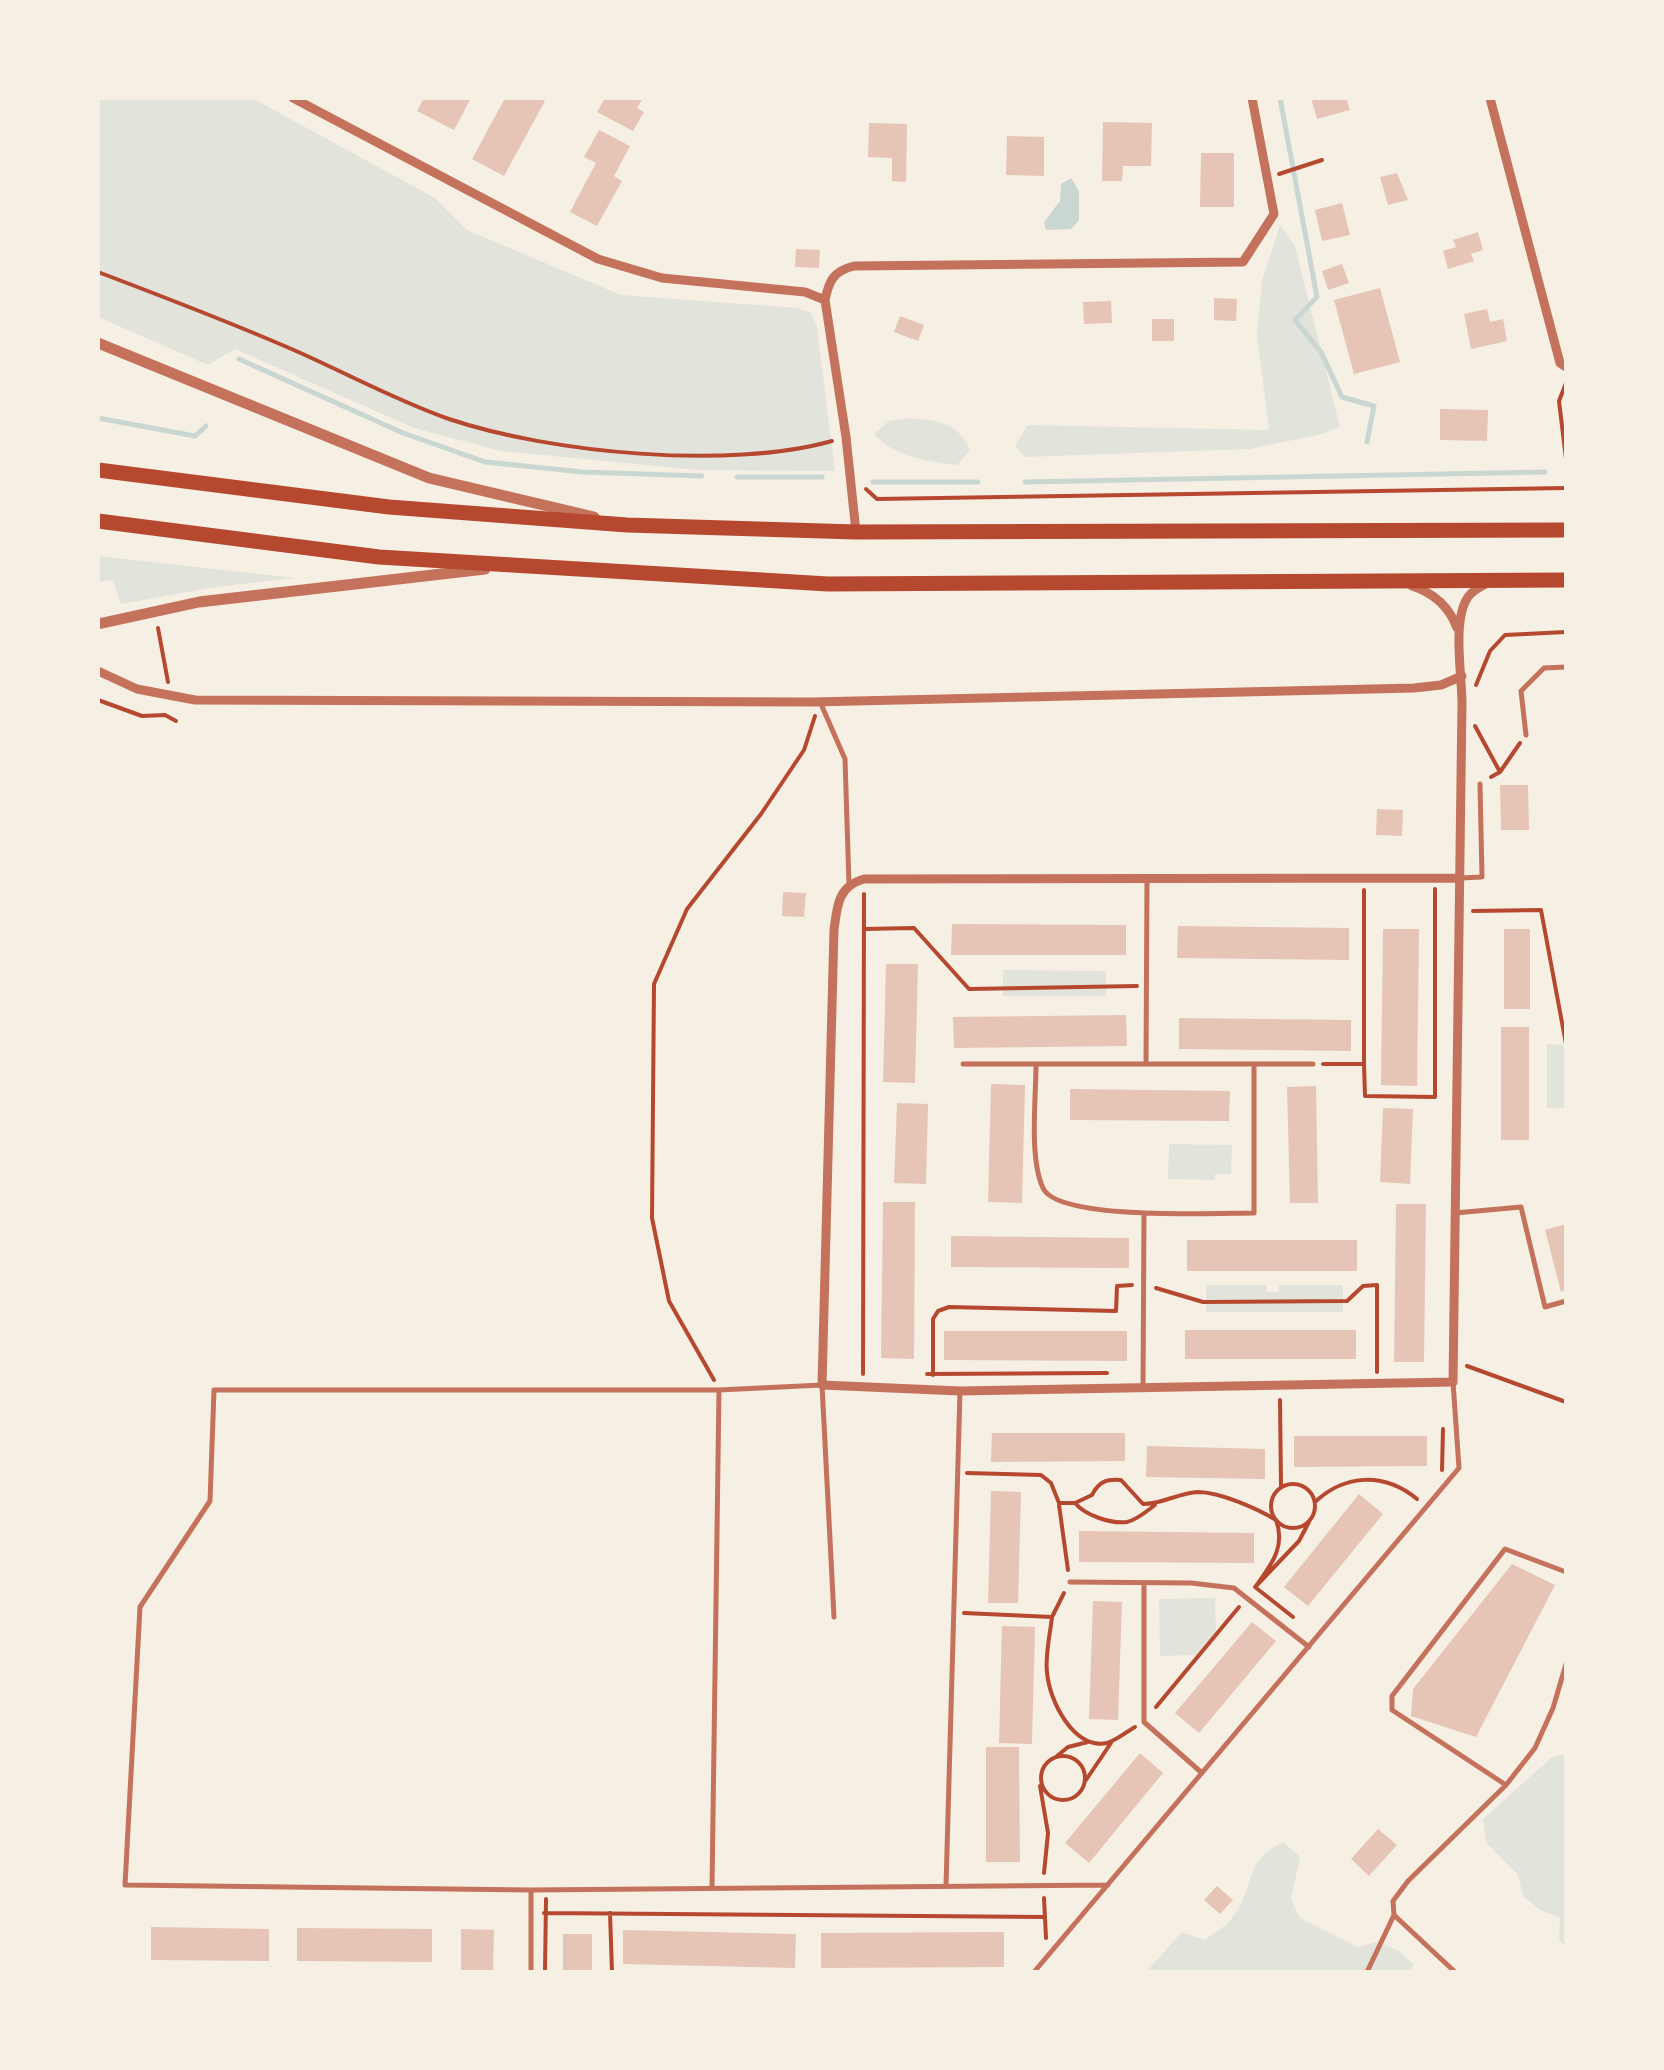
<!DOCTYPE html>
<style>
body{margin:0}
#map{position:relative;width:1664px;height:2070px;overflow:hidden;background:#f6efe4;font-family:Spectral,serif}
canvas{display:block}
.frame{position:absolute;inset:0;border:100px solid #f6efe4;pointer-events:none}
</style>
<div id="map">
<canvas width="1664" height="2070"></canvas>
<div class="frame"></div>
</div>
<script>
const ctx = document.querySelector('canvas').getContext('2d');
ctx.lineJoin = 'round';
function fill(path, color) { ctx.fillStyle = color; ctx.fill(path, 'evenodd'); }
function stroke(path, color, width, dash) { ctx.strokeStyle = color; ctx.lineWidth = width; ctx.lineCap = dash ? 'butt' : 'round'; ctx.setLineDash(dash || []); ctx.stroke(path); }
fill(new Path2D(`
 M98 98H252L435 198 467 230 621 295 798 308 811 313 817 327 835 471 697 470 501 451 414 428 235 349 208 365 98 317Z
 M1280 225 1295 246 1340 427 1322 434 1250 449 1025 457 1015 446 1028 425 1269 430 1257 335 1262 280Z
 M908 418C938 421 958 421 970 451L957 465C926 461 896 458 874 434L889 421Z
 M98 556 295 578 209 588 121 604 113 580 98 582Z
 M1003 970 1106 971V996H1003Z
 M1547 1044 1566 1045V1108H1547Z
 M1169 1144 1232 1145 1231 1174H1215V1180L1168 1179Z
 M1206 1285H1267V1292H1279V1285H1343V1312H1206Z
 M1215 1598 1216 1635 1199 1655 1160 1656 1159 1599Z
 M1566 1754V1947L1559 1940 1560 1918 1540 1910 1523 1896 1518 1875 1486 1842 1483 1819 1552 1757Z
 M1283 1842 1300 1857 1291 1899 1300 1918 1358 1947 1378 1942 1398 1950 1413 1964 1410 1972H1146L1182 1932 1204 1940C1216 1932 1227 1926 1235 1914 1256 1883 1243 1862 1283 1842Z`), '#e2e4dc');
fill(new Path2D(`
 M1071 178 1079 191V220L1071 229 1046 230 1044 222 1060 201 1061 184Z`), '#c9d6d2');
stroke(new Path2D(`
 M1280 98 1317 297 1295 320 1321 352 1342 397 1374 406 1367 442
 M239 359 403 433 485 462 583 472 702 476
 M98 418 195 436 206 426
 M737 477H822
 M873 482H978
 M1025 482 1545 472`), '#c9d6d2', 5);
fill(new Path2D(`
 M424 98H465L470 100 454 130 417 111Z
 M505 98H539L545 101 504 176 472 159Z
 M605 98H643L637 108 644 112 633 131 597 112Z
 M1311 98H1346L1350 110 1317 119Z
 M1103 122 1152 123 1151 166H1123L1122 181H1102Z
 M869 123 907 124 906 182 892 181V158L868 157Z
 M599 130 630 146 614 176 622 181 597 226 570 212 596 163 584 157Z
 M1007 136 1044 137V176L1006 175Z
 M1201 153H1234V207H1200Z
 M1397 173 1408 200 1388 205 1380 177Z
 M1342 203 1350 235 1322 241 1315 210Z
 M1478 232 1483 250 1471 254 1474 261 1448 269 1443 251 1456 247 1453 240Z
 M796 249 820 250 819 268 795 267Z
 M1342 264 1349 283 1328 290 1322 271Z
 M1380 288 1400 362 1354 374 1334 300Z
 M1214 298 1237 299 1236 321 1214 320Z
 M1111 301 1112 323 1084 324 1083 302Z
 M1487 309 1490 322 1503 319 1507 341 1471 349 1464 314Z
 M900 316 924 325 918 341 894 332Z
 M1152 319H1174V341H1152Z
 M1440 409 1488 410 1487 441 1440 440Z
 M1500 785H1528L1529 830H1501Z
 M1377 809 1403 810 1402 836 1376 835Z
 M783 892 806 893 804 917 782 916Z
 M952 924 1126 925V955H951Z
 M1178 926 1349 928V960L1177 958Z
 M1383 929H1419L1417 1086 1381 1085Z
 M1504 929H1530V1009H1504Z
 M886 964H918L915 1083 883 1082Z
 M1126 1015 1127 1046 954 1048 953 1017Z
 M1179 1018 1351 1020V1051L1179 1049Z
 M1501 1027H1529V1140H1501Z
 M991 1084 1025 1085 1022 1203 988 1202Z
 M1316 1086 1318 1203H1290L1287 1087Z
 M1070 1089 1230 1091 1229 1121 1070 1120Z
 M897 1103 928 1104 926 1184 894 1183Z
 M1383 1108 1413 1109 1410 1184 1380 1182Z
 M883 1202H915L914 1359 881 1358Z
 M1396 1204H1426L1424 1362H1394Z
 M1566 1224V1290L1561 1292 1545 1230Z
 M951 1236 1129 1238V1268L951 1267Z
 M1187 1240H1357V1271H1187Z
 M1185 1330H1356V1359H1185Z
 M944 1331H1127V1361L944 1360Z
 M992 1433H1125V1461L991 1462Z
 M1294 1436H1427V1466L1294 1467Z
 M1147 1446 1265 1449V1479L1146 1477Z
 M991 1491 1021 1492 1018 1603H988Z
 M1359 1494 1383 1514 1308 1606 1284 1587Z
 M1079 1531 1254 1533V1563L1079 1562Z
 M1512 1564 1555 1585 1476 1737 1411 1716 1413 1689Z
 M1093 1601 1122 1602 1118 1720 1089 1719Z
 M1252 1622 1276 1641 1199 1733 1175 1713Z
 M1002 1626 1035 1627 1032 1744 999 1743Z
 M986 1747H1019L1020 1862H986Z
 M1140 1753 1163 1773 1089 1863 1065 1843Z
 M1378 1829 1397 1845 1369 1876 1351 1859Z
 M1217 1886 1233 1900 1220 1914 1204 1900Z
 M151 1927 269 1929V1961L151 1960Z
 M297 1928 432 1929V1962L297 1961Z
 M461 1929 494 1930 493 1972H461Z
 M623 1930 796 1934 795 1968 623 1964Z
 M1004 1932V1967L821 1968V1933Z
 M563 1934H592V1972H563Z`), '#e6c5b7');
stroke(new Path2D(`
 M1279 174 1322 160
 M98 272C164 297 230 322 296 351 346 373 397 401 449 419 550 453 729 470 832 441
 M1566 383 1559 401 1566 459
 M866 489 877 499 1566 488
 M158 628 168 682
 M1476 685 1490 651 1505 635 1566 632
 M98 700 142 716 165 715 176 721
 M1475 726 1500 772
 M1491 777 1500 772 1520 743
 M1473 911 1541 910 1566 1044
 M864 929 914 928 969 989 1137 986
 M1323 1064H1364V890
 M1364 1064 1365 1096 1435 1097V889
 M1156 1288 1203 1302 1347 1301 1363 1286 1377 1285V1372
 M1467 1366 1566 1402
 M863 1374 864 894
 M927 1374 1107 1373
 M933 1375V1319L938 1311 949 1307 1116 1311 1117 1286 1132 1285
 M714 1380 669 1301 652 1218 654 984 687 909 761 814 804 750 815 716
 M1280 1400 1281 1486
 M1442 1470 1443 1429
 M967 1473 1041 1475 1051 1483 1059 1503H1075L1092 1495C1099 1481 1107 1479 1121 1480L1143 1504C1163 1504 1178 1493 1198 1492 1220 1492 1258 1509 1276 1520 1286 1547 1271 1565 1256 1586L1299 1541 1309 1522
 M1271 1506a22 22 0 1 1 44 0a22 22 0 1 1-44 0Z
 M1315 1502C1345 1474 1384 1472 1417 1499
 M1075 1503C1085 1515 1110 1524 1127 1522 1137 1520 1147 1511 1155 1505
 M1059 1505 1068 1570
 M1255 1587 1293 1617
 M964 1613 1052 1617 1064 1593
 M1052 1617C1050 1635 1045 1655 1047 1672 1049 1701 1074 1750 1107 1743 1117 1740 1126 1732 1135 1727
 M1156 1707 1239 1607
 M1041 1778a22 22 0 1 1 44 0a22 22 0 1 1-44 0Z
 M1057 1756 1068 1747 1088 1742
 M1086 1780 1111 1743
 M1040 1786 1048 1833 1044 1873
 M1044 1898 1046 1938
 M544 1913 1044 1917
 M610 1913 612 1972
 M545 1972 546 1899`), '#b5482f', 4);
stroke(new Path2D(`
 M821 704 845 759 849 885
 M1526 735 1521 691 1544 668 1566 667
 M1461 878 1482 877 1480 784
 M963 1064H1313
 M1146 1064 1147 879
 M1036 1065C1036 1099 1029 1158 1043 1188 1058 1221 1217 1213 1254 1213V1064
 M1455 1213 1521 1207 1545 1307 1566 1301
 M1143 1388 1144 1213
 M1070 1582 1191 1583 1234 1588 1309 1647
 M1144 1583V1722L1202 1773
 M834 1617 822 1385 719 1390H214L210 1501 140 1607 125 1885 531 1890 1108 1885
 M1506 1785 1392 1710V1696L1505 1549 1566 1572
 M946 1886 960 1391
 M712 1887 719 1390
 M1394 1915 1455 1972
 M531 1972V1891
 M1034 1972 1459 1468 1453 1382
 M1367 1972 1394 1915 1393 1901 1408 1881 1506 1785 1535 1748 1553 1708 1566 1664`), '#c5725c', 5);
stroke(new Path2D(`
 M293 98 598 259 662 278 805 292 825 300
 M1490 98 1560 363 1566 367
 M856 532 846 437 825 300C829 280 834 271 854 266L1243 262 1274 214 1252 98
 M1412 586C1434 593 1449 606 1457 628
 M98 671 137 689 195 700 813 702 1414 688 1441 685 1462 676
 M1458 878 864 879C838 886 837 906 834 930L822 1385 960 1391 1453 1382 1462 703C1462 675 1452 620 1468 597 1473 590 1480 587 1488 583`), '#c5725c', 9);
stroke(new Path2D(`
 M98 343 429 478 594 517
 M98 624 199 602 485 569`), '#c5725c', 11);
stroke(new Path2D(`
 M98 470 389 507 627 525 856 532 1566 530
 M98 521 379 557 828 584 1566 580`), '#b5482f', 15);
</script>
